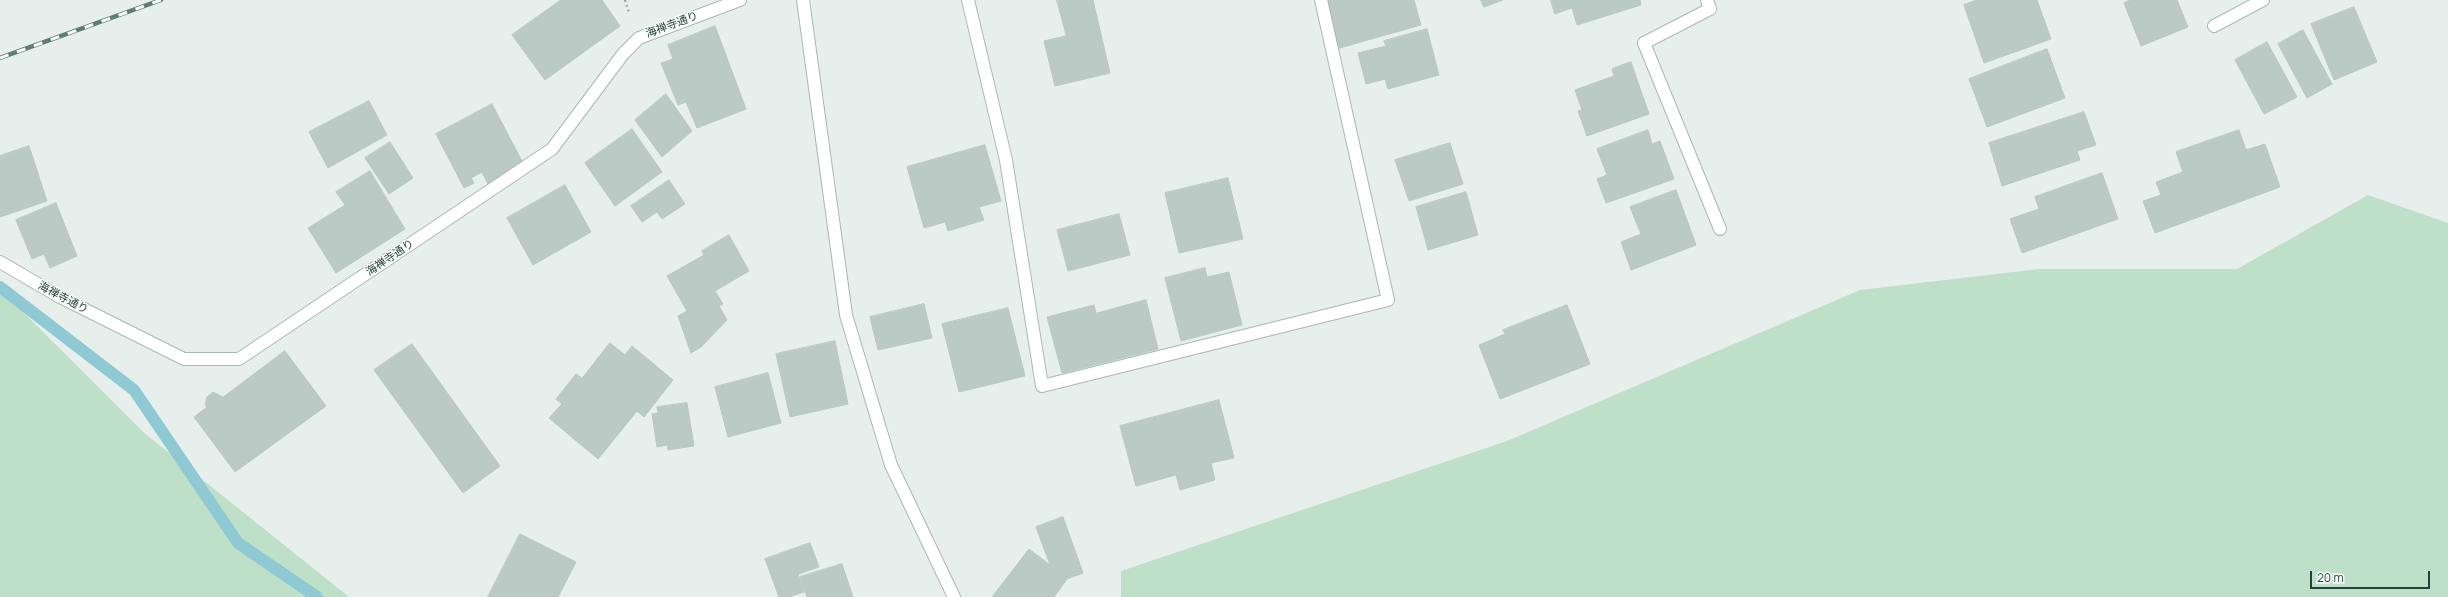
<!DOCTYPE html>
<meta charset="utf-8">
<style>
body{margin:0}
#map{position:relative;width:2448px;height:597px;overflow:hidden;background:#e6efeb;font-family:Manrope,sans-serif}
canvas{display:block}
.scale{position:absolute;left:2310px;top:571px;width:120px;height:18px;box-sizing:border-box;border:2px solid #24423a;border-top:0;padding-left:5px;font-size:12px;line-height:14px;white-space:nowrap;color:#24423a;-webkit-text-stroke:3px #f7fbf9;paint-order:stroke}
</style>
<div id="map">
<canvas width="2448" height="597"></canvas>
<div class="scale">20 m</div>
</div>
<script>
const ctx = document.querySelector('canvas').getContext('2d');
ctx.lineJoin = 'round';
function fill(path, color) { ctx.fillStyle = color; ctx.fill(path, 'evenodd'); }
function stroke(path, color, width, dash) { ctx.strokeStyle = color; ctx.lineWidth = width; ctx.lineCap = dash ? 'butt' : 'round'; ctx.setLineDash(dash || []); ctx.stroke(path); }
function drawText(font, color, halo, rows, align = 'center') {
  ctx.font = font + ' Manrope,"Noto Sans JP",sans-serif'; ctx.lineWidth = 3; ctx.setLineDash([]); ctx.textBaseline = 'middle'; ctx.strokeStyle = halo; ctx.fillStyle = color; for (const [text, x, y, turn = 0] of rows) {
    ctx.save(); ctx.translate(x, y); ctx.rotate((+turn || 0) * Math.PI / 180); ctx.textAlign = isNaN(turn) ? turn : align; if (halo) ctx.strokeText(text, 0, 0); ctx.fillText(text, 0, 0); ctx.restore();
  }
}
fill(new Path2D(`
 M2368 195 2448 223V597H1121V571L1507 441 1860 290 2039 269H2237Z
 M0 289 143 432 349 597H0Z`), '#bfe0c8');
stroke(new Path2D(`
 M0 287 134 390 238 543 317 597`), '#8ec9d4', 12);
const building = new Path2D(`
 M561 0H602L620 26 545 80 512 35Z
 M1057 0H1093L1110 73 1055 86 1044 41 1066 36Z
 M1330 0H1414L1421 25 1336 49 1323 2Z
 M1481 0H1503L1484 7Z
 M1551 0H1640L1641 5 1577 25 1572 8 1555 14Z
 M1977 0H2037L2051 39 1984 63 1964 5Z
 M2131 0H2177L2188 27 2141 46 2124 3Z
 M2354 7 2377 62 2334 80 2311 24Z
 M715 26 746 109 697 128 686 102 678 105 661 63 673 59 668 45Z
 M1427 29 1439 75 1388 89 1385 79 1366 84 1358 53 1386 46 1384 41Z
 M2303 30 2332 84 2307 98 2278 44Z
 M2267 42 2297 97 2264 114 2235 60Z
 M2047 49 2065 98 1987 127 1969 79Z
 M1631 62 1649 114 1587 136 1578 111 1582 110 1575 90 1614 76 1612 69Z
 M666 94 692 131 662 157 635 120Z
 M369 101 387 135 328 168 309 132Z
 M492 104 524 165 488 184 482 172 471 178 474 183 464 188 436 134Z
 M2084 112 2096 145 2077 151 2080 160 2002 186 1989 143Z
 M632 129 662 172 615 206 585 163Z
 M1648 130 1652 144 1660 141 1674 179 1606 203 1597 179 1607 175 1597 149Z
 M2239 130 2246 150 2265 144 2280 187 2155 233 2143 201 2161 195 2156 182 2183 172 2176 152Z
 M390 142 413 178 389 194 365 158Z
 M1450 143 1463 184 1409 201 1395 160Z
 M985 145 1001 201 979 207 984 220 948 231 945 222 924 228 907 167Z
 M29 146 47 201 0 217V156Z
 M370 171 405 229 336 273 308 228 345 205 336 192Z
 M2102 173 2118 219 2022 253 2010 219 2039 209 2035 197Z
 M1228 178 1243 239 1179 253 1165 193Z
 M669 180 685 204 662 219 657 212 642 222 631 206Z
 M565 185 591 232 533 265 507 218Z
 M1676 190 1696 245 1631 270 1621 242 1641 234 1630 207Z
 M1466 192 1478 235 1428 250 1416 207Z
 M56 203 77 256 50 268 44 254 32 259 16 220Z
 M1119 214 1130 255 1068 271 1057 230Z
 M729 235 749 271 715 291 723 304 719 306 727 320 701 347 691 353 678 316 687 311 667 276 704 255 702 251Z
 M1205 268 1207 277 1229 272 1242 325 1181 341 1165 278Z
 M1146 300 1158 349 1062 373 1047 317 1094 305 1096 313Z
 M924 304 932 338 878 350 870 317Z
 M1567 305 1590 364 1500 399 1479 345 1505 334 1503 330Z
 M1008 308 1025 376 959 392 942 324Z
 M835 341 848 404 790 417 776 354Z
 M610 343 625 355 632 346 673 380 644 417 637 411 598 459 549 418 562 404 556 399 576 374 582 378Z
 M412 344 500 466 463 493 374 370Z
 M285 351 326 406 235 472 194 417 207 407 205 405 207 397 213 392 223 397Z
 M768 373 781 423 728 437 715 387Z
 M1219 400 1234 458 1211 463 1215 480 1180 490 1176 475 1136 486 1120 426Z
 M687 403 694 446 668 450 667 445 657 447 652 414 658 413 657 407Z
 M1063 517 1083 573 1067 579 1054 597H992L1029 549 1050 565 1036 527Z
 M520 534 576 562 558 597H488Z
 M810 543 819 567 798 574 804 592 788 597H779L765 559Z
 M842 564 853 597H807L800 577Z`);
fill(building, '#bbcac4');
stroke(building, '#b8c9c2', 1);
const lane = new Path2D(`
 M803 0 846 315 891 465 954 597
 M968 0 1006 160 1042 386 1388 300 1321 0
 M1707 0 1710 9 1644 43 1720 229
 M2214 26 2263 0`);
const street = new Path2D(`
 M0 262 60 297 184 359H239L552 149 623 54 639 38 740 0`);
stroke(lane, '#a8b8b2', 14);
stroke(street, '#a8b8b2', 14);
stroke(new Path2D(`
 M625 0 629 13`), '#86b3a5', 2.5, [2, 3]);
stroke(lane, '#fff', 12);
stroke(street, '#fff', 12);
const rail = new Path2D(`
 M0 58 161 0`);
stroke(rail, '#5f7d75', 4.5);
stroke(rail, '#f7fbf9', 3, [9]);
drawText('11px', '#24423a', '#f7fbf9', [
 ["海禅寺通り",672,25,-20],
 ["海禅寺通り",390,258,-34],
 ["海禅寺通り",63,298,28]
]);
</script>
